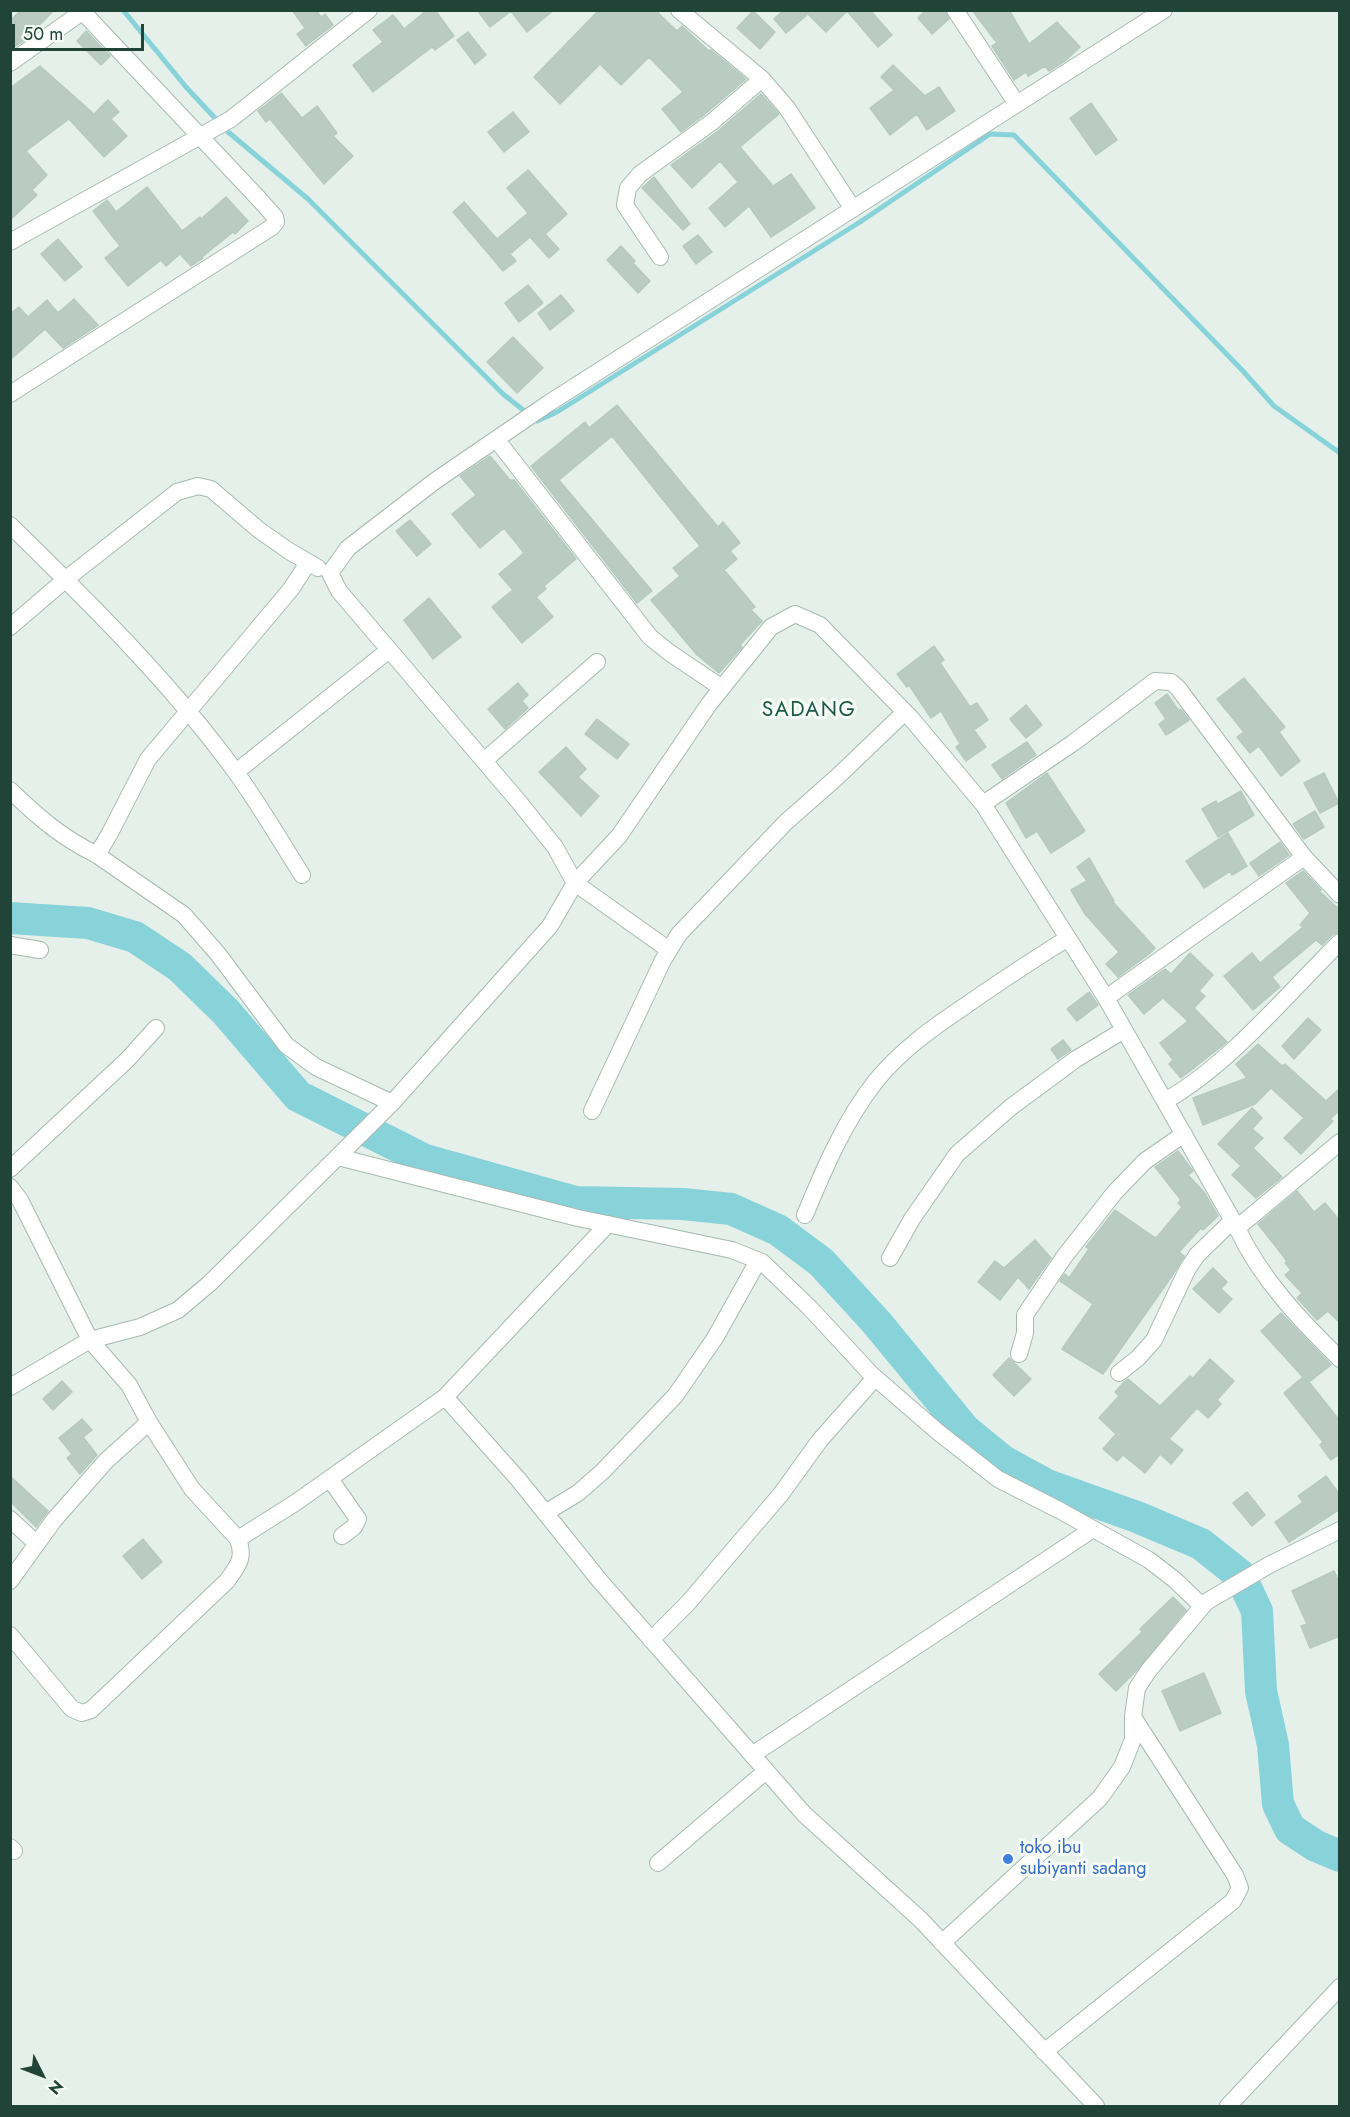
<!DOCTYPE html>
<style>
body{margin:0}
#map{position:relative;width:1350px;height:2117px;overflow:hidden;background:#e5f0ea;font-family:Jost,sans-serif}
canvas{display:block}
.frame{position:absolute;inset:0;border:12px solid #214438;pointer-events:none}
.north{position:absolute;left:12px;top:2045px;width:60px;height:60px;-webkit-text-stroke:4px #f6fbf8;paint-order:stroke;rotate:132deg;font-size:16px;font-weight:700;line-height:24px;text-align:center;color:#214438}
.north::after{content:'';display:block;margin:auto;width:21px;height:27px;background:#214438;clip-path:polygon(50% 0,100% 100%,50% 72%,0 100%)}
.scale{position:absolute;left:12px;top:24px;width:132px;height:27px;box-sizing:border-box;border:3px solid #214438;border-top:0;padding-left:8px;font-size:18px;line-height:21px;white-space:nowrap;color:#214438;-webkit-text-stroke:4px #f6fbf8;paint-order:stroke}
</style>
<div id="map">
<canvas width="1350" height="2117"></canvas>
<div class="frame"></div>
<div class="north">N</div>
<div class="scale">50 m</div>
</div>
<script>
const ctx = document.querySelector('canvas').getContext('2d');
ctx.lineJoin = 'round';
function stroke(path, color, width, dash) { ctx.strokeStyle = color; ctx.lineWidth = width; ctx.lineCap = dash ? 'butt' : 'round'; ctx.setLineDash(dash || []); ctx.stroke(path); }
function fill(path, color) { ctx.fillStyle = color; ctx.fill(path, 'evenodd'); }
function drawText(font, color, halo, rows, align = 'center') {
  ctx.font = font + ' Jost,sans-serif'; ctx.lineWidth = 6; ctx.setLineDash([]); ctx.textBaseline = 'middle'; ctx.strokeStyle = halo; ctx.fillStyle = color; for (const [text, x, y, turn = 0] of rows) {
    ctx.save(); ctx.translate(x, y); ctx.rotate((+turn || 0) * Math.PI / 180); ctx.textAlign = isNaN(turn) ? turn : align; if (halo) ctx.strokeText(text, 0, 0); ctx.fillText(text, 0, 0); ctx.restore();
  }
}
stroke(new Path2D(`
 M123 10 186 87 227 131 308 199 503 394 537 421 557 412 860 222 990 134 1014 135 1242 370 1274 406 1340 453`), '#88d3da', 5);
stroke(new Path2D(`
 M10 918 88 923 135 937 180 967 226 1012 298 1096 425 1160 575 1202 683 1204 731 1209 778 1230 821 1262 877 1323 964 1429 1003 1461 1047 1485 1137 1517 1201 1544 1240 1575 1257 1611 1261 1691 1273 1745 1278 1804 1290 1829 1316 1846 1340 1856`), '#88d3da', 32);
const building = new Path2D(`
 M21 10H54L26 39 10 50V21Z
 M292 10H316L321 17 325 14 333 25 306 46 297 34 305 28Z
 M427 10H435L454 36 435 50 432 47 373 92 353 65 383 42 373 30 393 15 404 29Z
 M477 10H554L527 32 511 11 490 27Z
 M599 10H655L677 31 682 26 709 51 711 50 746 79 705 114 681 132 662 109 683 92 649 57 621 85 600 64 560 104 534 77Z
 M784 10H870L892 35 878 47 847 11 826 32 808 14 786 33 774 19Z
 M926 10H945L949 19 932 34 918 18Z
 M972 10H1009L1029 44 1057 22 1080 47 1066 60 1049 71 1045 66 1028 76 1026 72 1014 80 992 46 997 43Z
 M753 11 775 32 760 49 737 28Z
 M86 31 110 56 101 65 77 41Z
 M468 32 486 55 475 64 457 40Z
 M893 65 925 96 939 87 955 111 927 130 917 114 890 135 870 108 894 90 881 77Z
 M40 66 94 114 108 100 119 112 111 119 127 136 104 157 69 119 26 151 47 175 32 190 37 195 10 220V88Z
 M281 93 302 118 317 106 337 133 333 136 353 156 324 184 270 119 266 122 258 111Z
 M761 94 779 114 740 147 773 186 791 174 815 208 771 237 749 206 725 227 709 208 738 182 720 161 692 188 671 165 718 131Z
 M1091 103 1117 140 1096 155 1070 118Z
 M513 112 529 132 504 152 488 132Z
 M528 170 567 214 545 234 559 249 549 258 530 237 510 254 516 261 503 271 453 212 464 202 497 239 528 213 507 188Z
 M654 177 690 224 683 230 642 188Z
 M147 187 182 231 200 217 201 219 226 197 248 221 235 234 233 232 202 257 203 258 191 266 180 254 166 266 161 260 128 286 105 258 120 246 93 211 107 200 116 212Z
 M698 235 712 252 696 264 683 246Z
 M58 239 82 267 65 281 41 254Z
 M621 246 635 261 633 263 650 281 638 293 607 260Z
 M528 285 543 303 519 322 505 303Z
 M561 295 574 311 550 330 538 313Z
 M74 299 98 325 63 348 45 329 10 360V314L19 307 28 317 47 300 58 313Z
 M513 337 543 368 517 393 487 362Z
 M617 405 718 527 723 522 740 543 730 551 737 559 724 570 755 607 751 610 762 621 740 645 742 647 719 673 697 655 651 600 680 576 673 568 700 546 612 436 559 480 652 591 637 603 531 466 585 422 589 428Z
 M490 456 510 480H514L576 559 544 586 546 589 536 597 553 617 522 643 492 607 513 590 499 574 524 553 504 528 480 548 452 514 476 495 460 476Z
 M410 520 431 544 417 556 396 531Z
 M429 598 461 637 433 659 404 620Z
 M934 646 944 660 940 663 970 707 977 703 988 720 974 730 986 747 966 761 956 747 960 744 941 711 931 718 909 685 907 687 897 674Z
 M1244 678 1285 727 1279 732 1300 761 1281 776 1259 746 1250 753 1237 737 1244 732 1217 699Z
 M518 683 528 695 522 701 528 708 505 729 488 709Z
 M1167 694 1179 711 1181 709 1189 720 1166 735 1159 724 1166 719 1155 703Z
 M1026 705 1042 725 1026 738 1010 719Z
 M597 719 629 744 617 759 585 734Z
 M1027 742 1036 755 1002 779 992 765Z
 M566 747 586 769 578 777 599 796 581 816 539 772Z
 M1047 773 1085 831 1051 853 1037 831 1026 838 1006 803Z
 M1324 773 1339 803 1320 813 1304 783Z
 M1241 791 1254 815 1218 837 1202 809 1216 801 1218 804Z
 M1315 811 1324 827 1304 839 1293 824Z
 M1228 833 1247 866 1232 875 1230 871 1204 888 1186 861Z
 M1280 842 1289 855 1259 876 1250 863Z
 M1089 858 1114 901 1113 902 1155 948 1149 954 1118 977 1106 964 1119 952 1085 914 1071 890 1087 881 1077 867Z
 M1303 871 1321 890 1319 891 1340 910V932L1333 934 1322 945 1316 940 1272 977 1280 987 1253 1010 1224 976 1252 953 1260 963 1303 927 1300 925 1310 913 1286 883Z
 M1190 953 1213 975 1199 991 1205 996 1194 1008 1227 1042 1181 1078 1169 1064 1173 1060 1160 1043 1188 1021 1163 998 1144 1014 1128 995 1165 969 1171 974Z
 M1089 992 1098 1005 1077 1021 1067 1009Z
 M1308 1018 1321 1030 1294 1059 1282 1046Z
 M1063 1040 1071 1050 1058 1059 1051 1049Z
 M1258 1044 1282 1066 1285 1064 1326 1101 1340 1088V1110L1330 1119 1333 1121 1301 1154 1284 1138 1304 1118 1271 1088 1255 1104 1203 1125 1193 1098 1247 1078 1236 1064Z
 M1252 1108 1262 1118 1252 1129 1263 1138 1253 1148 1282 1177 1256 1198 1232 1175 1241 1166 1218 1144Z
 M1178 1151 1193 1171 1188 1175 1204 1192 1218 1216 1203 1230 1201 1228 1179 1252 1184 1256 1172 1276 1103 1374 1062 1349 1093 1304 1060 1281 1065 1274 1069 1278 1089 1249 1086 1247 1115 1210 1154 1237H1157L1182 1207 1178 1203 1181 1200 1155 1167Z
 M1297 1191 1314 1212 1325 1203 1340 1221V1323L1328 1311 1317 1320 1297 1298 1302 1293 1285 1275 1291 1270 1285 1263 1287 1261 1258 1224Z
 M1035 1240 1051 1258 1029 1289 1018 1277 1000 1300 978 1282 995 1261 1004 1268Z
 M1213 1268 1227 1282 1221 1289 1232 1299 1219 1313 1193 1289Z
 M1281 1313 1331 1365 1309 1382 1340 1421V1454L1331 1460 1320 1445 1323 1442 1284 1393 1303 1377 1261 1331Z
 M1009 1358 1031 1379 1014 1396 993 1375Z
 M1210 1359 1234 1381 1217 1400 1221 1404 1208 1418 1197 1408 1169 1439 1183 1450 1171 1464 1160 1454 1145 1473 1123 1455 1117 1461 1103 1449 1116 1434 1099 1418 1119 1396 1115 1392 1123 1383 1128 1379 1160 1406 1190 1376 1193 1378Z
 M62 1381 72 1392 53 1410 43 1399Z
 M82 1419 92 1430 83 1437 97 1455 80 1474 67 1458 72 1454 59 1438Z
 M10 1476 48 1511 36 1527 10 1501Z
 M1326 1476 1340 1495V1509L1289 1542 1275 1522 1303 1502 1298 1496Z
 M1247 1492 1265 1515 1252 1526 1233 1503Z
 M143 1539 162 1562 142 1579 123 1556Z
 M1334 1571 1340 1584V1636L1310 1648 1301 1626 1307 1624 1292 1591Z
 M1173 1597 1186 1610 1136 1671 1116 1691 1099 1674 1142 1632 1140 1629Z
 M1204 1673 1221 1713 1180 1731 1162 1691Z`);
fill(building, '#bacbc3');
stroke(building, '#b6cac1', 1.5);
const minor = new Path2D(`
 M679 10 762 79 787 108 853 209
 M955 10 1017 104
 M10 63 82 12
 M10 242 231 119 369 10
 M660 257 625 205 628 188 640 174 712 122 762 79
 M10 394 272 227 276 222 275 217 259 199 81 10
 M496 439 650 637 670 653 722 688
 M10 525C88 601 171 683 235 771 259 804 280 840 302 875
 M10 627 66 579 177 492 198 486 211 489 259 530 289 551 318 568
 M485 760 597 662
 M236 772 389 650
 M10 790C39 818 61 837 97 855L110 833 148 759 291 589 308 563
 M983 804 1106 998
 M97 855 184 915 218 954 286 1045 316 1067 392 1103
 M10 945 40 950
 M669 950 575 883 619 836 709 704 771 627 795 614 820 625 910 717 983 804 1073 743 1155 681 1171 682 1178 688 1304 857 1340 895
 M1165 1101C1230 1064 1286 995 1340 942
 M592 1111 663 960 679 934 786 822 836 778 905 712
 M1340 1142 1237 1228C1261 1279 1300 1320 1340 1359
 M338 1157 578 1218 732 1250 762 1262 810 1308 871 1374 938 1432 998 1479 1059 1510 1149 1560 1175 1580 1202 1606
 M10 1169 127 1060 156 1028
 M10 1187 20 1200 90 1340 129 1385 149 1422 192 1489 238 1539 295 1503 445 1397 518 1479 600 1581 804 1814 921 1920 1096 2106
 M805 1215C824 1169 844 1122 875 1082 900 1051 932 1028 965 1006 999 982 1033 960 1068 938
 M1237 1228 1106 998 1304 857
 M890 1258 912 1219 957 1154 1011 1107 1076 1059 1124 1030
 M1019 1354 1025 1333V1315L1064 1257 1115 1192 1145 1161 1184 1134
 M1119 1373 1138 1358 1154 1340 1187 1270 1197 1255 1233 1220
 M10 1387 90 1340 140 1327 178 1310 210 1283 392 1103 550 926 575 883 555 847 519 802 339 591 330 573 348 548 435 481 549 403 1164 10
 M445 1397 608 1224
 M330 1479 358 1519 354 1527 342 1536
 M545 1513 578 1493 603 1471 675 1396 715 1338 758 1261
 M10 1519 37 1544
 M10 1581 54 1520 106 1461 149 1422
 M10 1635 72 1709 82 1713 91 1710 227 1581C238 1565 245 1559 238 1539
 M651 1640 688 1603 781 1494 820 1440 875 1378
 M752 1755 1093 1529
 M10 1847 14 1851
 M658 1863 766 1771
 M942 1943 1100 1798 1122 1767 1133 1739V1716L1137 1688 1149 1670 1206 1602 1269 1565 1340 1530
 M1044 2052 1233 1901 1240 1888 1235 1875 1133 1717
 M1228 2106 1340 1987`);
stroke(minor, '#a6b9b1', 18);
stroke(minor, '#fff', 16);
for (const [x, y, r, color] of [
 [1008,1859,6,"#3f7fe0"]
]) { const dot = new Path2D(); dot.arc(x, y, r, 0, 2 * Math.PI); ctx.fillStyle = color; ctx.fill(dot); stroke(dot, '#f6fbf8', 2); }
drawText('18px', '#366cbe', '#f6fbf8', [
 ["toko ibu",1020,1849],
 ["subiyanti sadang",1020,1870]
], 'left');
ctx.letterSpacing = '1.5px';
drawText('21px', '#1b5946', '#f6fbf8', [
 ["SADANG",809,711]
]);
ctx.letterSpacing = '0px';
</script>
